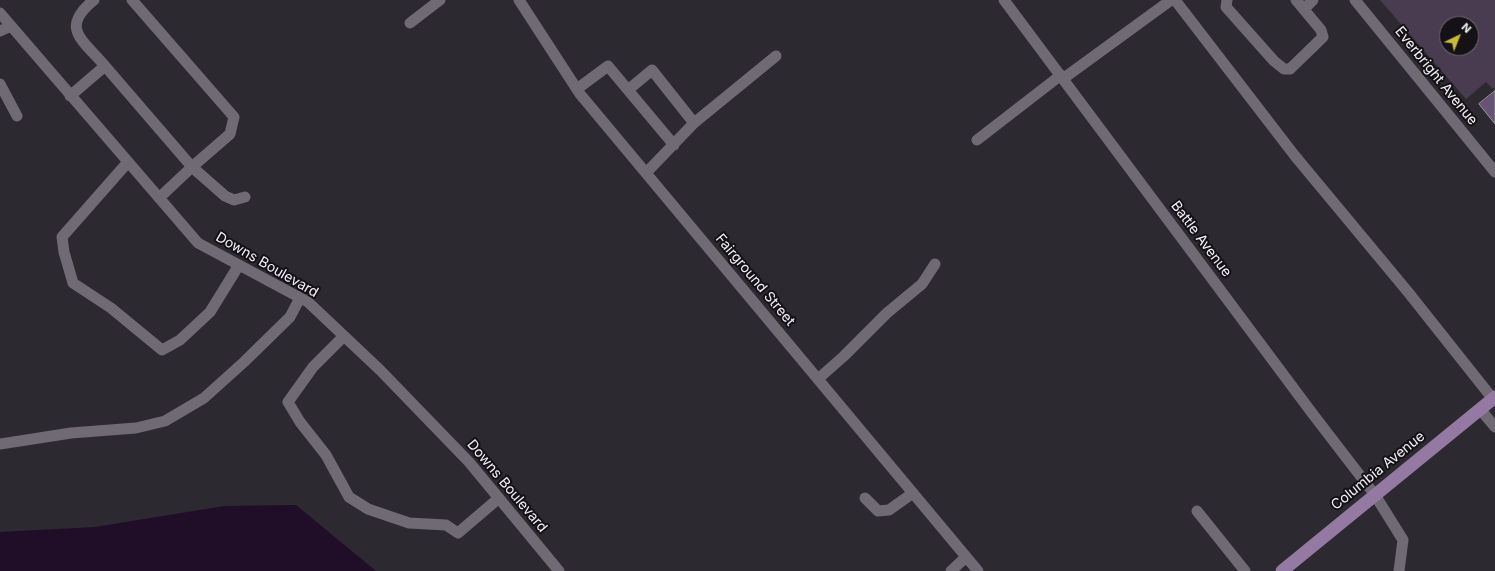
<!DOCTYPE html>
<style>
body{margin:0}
#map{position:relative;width:1495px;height:571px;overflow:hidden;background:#2d2930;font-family:Inter,sans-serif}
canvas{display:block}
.north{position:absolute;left:1439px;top:16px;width:40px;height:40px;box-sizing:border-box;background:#141216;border:1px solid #6e6b70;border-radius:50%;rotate:43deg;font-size:11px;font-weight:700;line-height:16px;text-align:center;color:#f4f1f6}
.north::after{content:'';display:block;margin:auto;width:14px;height:18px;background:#c9bb3a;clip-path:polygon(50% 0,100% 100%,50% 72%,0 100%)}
</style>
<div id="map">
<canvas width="1495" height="571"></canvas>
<div class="north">N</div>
</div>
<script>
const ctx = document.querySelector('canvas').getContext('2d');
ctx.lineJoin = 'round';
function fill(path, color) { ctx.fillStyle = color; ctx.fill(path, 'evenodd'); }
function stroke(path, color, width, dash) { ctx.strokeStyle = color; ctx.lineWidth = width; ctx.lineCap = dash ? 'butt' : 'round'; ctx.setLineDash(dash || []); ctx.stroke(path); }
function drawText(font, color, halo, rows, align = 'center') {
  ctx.font = font + ' Inter,sans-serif'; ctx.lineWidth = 4; ctx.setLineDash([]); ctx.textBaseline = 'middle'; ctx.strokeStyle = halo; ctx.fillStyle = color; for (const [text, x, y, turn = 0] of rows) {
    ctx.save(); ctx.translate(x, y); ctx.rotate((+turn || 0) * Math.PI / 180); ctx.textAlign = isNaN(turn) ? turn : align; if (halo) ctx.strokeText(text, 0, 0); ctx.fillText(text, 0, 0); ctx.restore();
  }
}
fill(new Path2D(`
 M1380 0H1495V87L1493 89 1486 82 1466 99ZM1447 24H1471V48H1447Z`), '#493c50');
fill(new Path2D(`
 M296 505 376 571H0V532L95 527 224 506Z`), '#200e29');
const building = new Path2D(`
 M1495 91V124L1479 104Z`);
fill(building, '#685374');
stroke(building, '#9c969f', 1);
stroke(new Path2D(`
 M94 0C59 28 83 40 105 66
 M132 0 234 117 230 134 192 167 225 196 234 200 245 197
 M519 0 580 94 978 571
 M1004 0 1312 413 1375 495 1403 540 1399 571
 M1175 0 1295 156 1408 292 1493 399
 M1227 0 1226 7 1274 61 1284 69H1290L1323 37 1321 30 1296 0
 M1355 0 1495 172
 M1304 9 1313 0
 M0 13 198 243 308 302 380 370 469 462 559 571
 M410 23 440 0
 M0 31 11 26
 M1064 78 1171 0
 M0 84 17 116
 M577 89 608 66 628 90 652 70 694 123
 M628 90 674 145
 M70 96 105 66 192 167 159 198
 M977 140 1061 75
 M128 162 62 237 64 252 73 283 111 308 162 350 180 340 210 312 239 265
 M646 173 694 123 776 56
 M344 336 313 367 288 402 300 422 326 455 349 497 368 509 409 523 446 525 458 533 499 498
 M818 379 844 356 887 313 922 284 935 264
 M1480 409 1495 427
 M0 444 71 433 136 428 165 421 204 398 244 362 290 317 300 298
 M865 498 878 511 889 510 913 493
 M1197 511 1245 571
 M951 571 966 557`), '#6f6a73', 11);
stroke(new Path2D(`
 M1282 571 1495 397`), '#947aa3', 13);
drawText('14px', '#f4f1f6', '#141216', [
 ["Everbright Avenue",1436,76,51],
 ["Battle Avenue",1201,239,53],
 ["Downs Boulevard",267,265,30],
 ["Fairground Street",755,280,50],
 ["Columbia Avenue",1378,471,-39],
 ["Downs Boulevard",507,486,50]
]);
</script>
